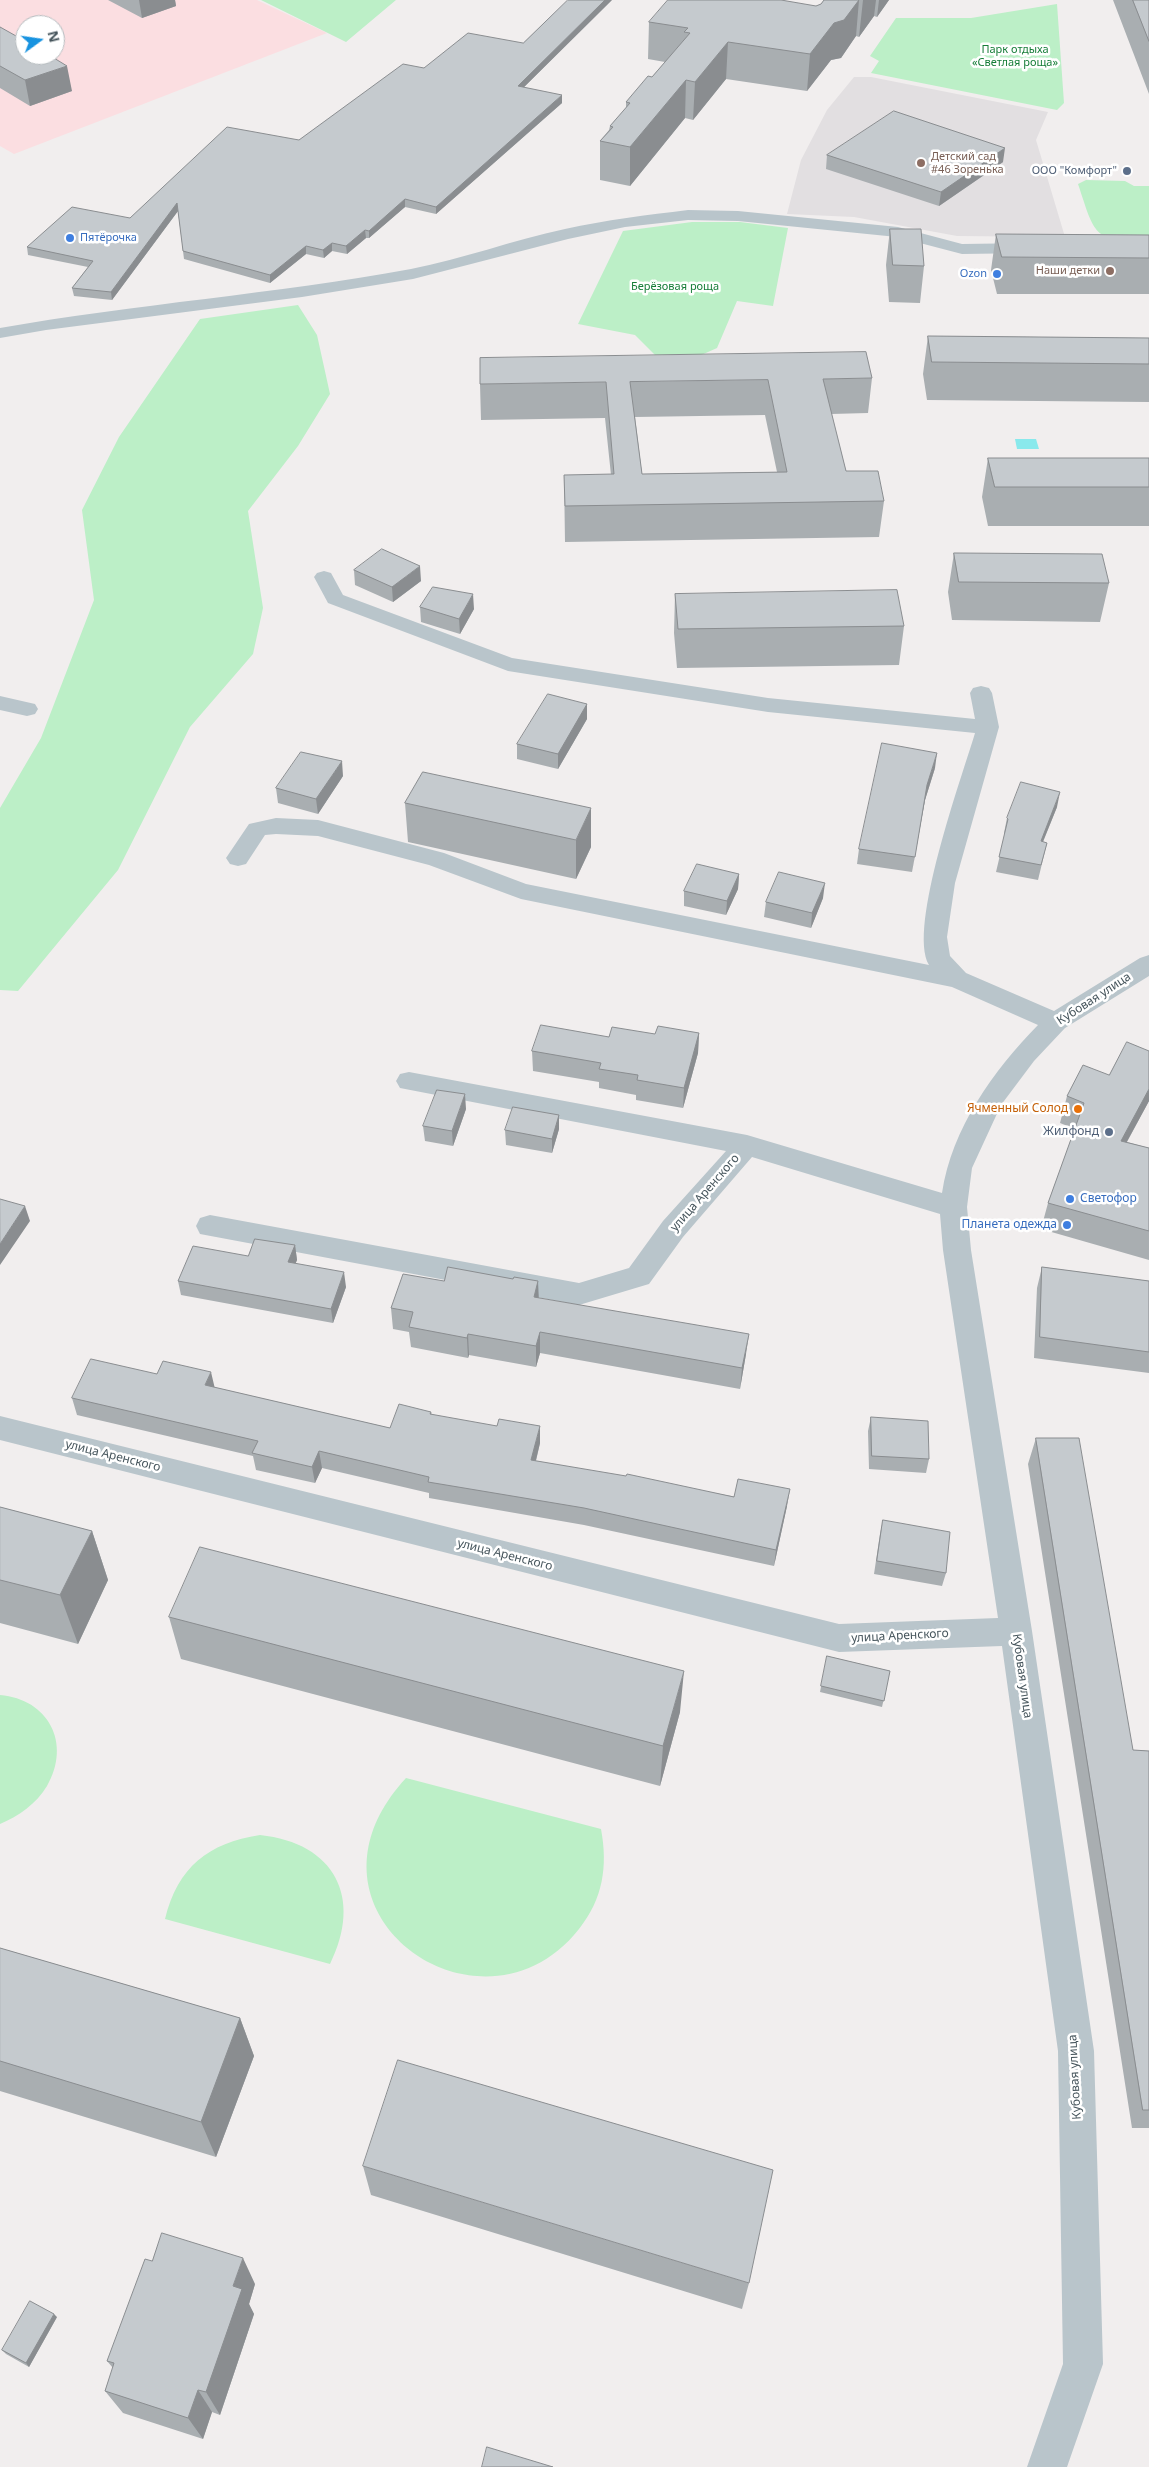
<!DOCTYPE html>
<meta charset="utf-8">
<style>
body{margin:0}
#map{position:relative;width:1149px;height:2467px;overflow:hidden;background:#f1eeee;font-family:"Noto Sans",sans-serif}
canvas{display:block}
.north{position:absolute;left:15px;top:15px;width:50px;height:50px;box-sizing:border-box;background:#fff;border:1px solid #b5bbbe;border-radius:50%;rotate:76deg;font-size:14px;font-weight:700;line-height:20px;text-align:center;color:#46555c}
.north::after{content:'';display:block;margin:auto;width:18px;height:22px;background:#1893e0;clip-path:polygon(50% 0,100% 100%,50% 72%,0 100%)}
</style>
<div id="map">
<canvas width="1149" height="2467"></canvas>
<div class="north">N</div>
</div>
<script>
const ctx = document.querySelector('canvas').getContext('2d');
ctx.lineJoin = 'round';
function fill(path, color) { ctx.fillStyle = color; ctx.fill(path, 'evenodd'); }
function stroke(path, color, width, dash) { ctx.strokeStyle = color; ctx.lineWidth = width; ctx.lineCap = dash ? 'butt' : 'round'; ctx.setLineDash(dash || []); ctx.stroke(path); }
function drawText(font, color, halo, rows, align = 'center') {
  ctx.font = font + ' "Noto Sans",sans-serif'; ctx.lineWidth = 5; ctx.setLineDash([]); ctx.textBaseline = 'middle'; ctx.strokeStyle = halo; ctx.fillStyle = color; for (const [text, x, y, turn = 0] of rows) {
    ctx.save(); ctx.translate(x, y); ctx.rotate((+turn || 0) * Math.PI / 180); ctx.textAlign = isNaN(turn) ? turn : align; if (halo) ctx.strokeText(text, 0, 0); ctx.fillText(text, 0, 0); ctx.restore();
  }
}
fill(new Path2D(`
 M854 77H871L1048 112 1036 140 1065 237 957 236 854 217 787 214 801 160 827 110Z`), '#e2dfe1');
fill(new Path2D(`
 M0 0H257L327 33 14 154 0 146ZM25 25H55V55H25Z`), '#fbdee1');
fill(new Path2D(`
 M261 0H396L346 42Z
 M1057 4 1064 103 1057 110 871 73 879 61 870 56 896 18H971Z
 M1086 180 1125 181 1134 186H1149V242C1092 242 1095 234 1078 184Z
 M692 222H740L788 228 773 306 737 301 717 348 699 356 655 355 635 335 578 324 623 231Z
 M298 305 317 335 330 394 298 446 248 511 263 608 253 654 190 727 118 870 18 991 0 990V808L41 738 94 600 82 510 119 437 200 319Z
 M0 1695C48 1699 72 1743 47 1786 36 1804 19 1816 0 1824Z
 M406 1778 601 1829C608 1866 603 1899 579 1929 482 2052 282 1912 406 1778Z
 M260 1835C335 1843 363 1898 330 1964L165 1919C178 1867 208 1843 260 1835Z`), '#bcefc7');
fill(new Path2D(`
 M1015 439H1036L1039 449H1017Z`), '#89e9ec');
fill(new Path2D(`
 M688 210 738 211 898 227 962 244 1033 243 1039 244 1042 248 1039 252 1033 253 962 254 897 237 738 221 688 220 625 227 568 239 413 279 302 297 46 330 0 338V328C136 304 275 294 411 269 463 259 513 240 565 229 606 220 647 215 688 210Z
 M324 571 331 573 343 595 512 658 768 698 975 719 970 693 973 688 981 686 989 688 992 693 999 727 955 883 947 937 950 956 966 973 1054 1011 1140 958 1149 955V976L1065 1028 1034 1061 1001 1105 972 1168 967 1207 971 1250 1032 1631 1094 2051 1103 2364 1067 2467H1027L1063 2364 1058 2051 1002 1646 839 1652 0 1440V1416L839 1624 998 1618 943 1250 940 1214 752 1157 683 1237 649 1284 579 1305 200 1234 196 1226 200 1218 210 1215 579 1283 629 1268 663 1221 726 1151 400 1088 396 1081 400 1074 409 1072 747 1135 942 1193C952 1128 993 1071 1038 1025L952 987 521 899 429 865 318 836 276 834 265 835 246 864 238 866 230 864 226 858 249 824 276 818 318 820 444 853 526 884 929 965C907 928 962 777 975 733L768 712 508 671 328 603 314 577 317 573Z
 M0 696 35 704 38 709 35 714 27 716 0 710Z`), '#b9c5cb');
fill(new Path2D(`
 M108 0H175L176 6 142 18Z
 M612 0 524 87 562 103 436 214 405 207 369 238H366L347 254 332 251 324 258 306 254 270 283 184 259 178 211 112 300 74 296 72 288 88 267 28 255 27 247 130 218 299 140 424 68 523 43Z
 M824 0H889L877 17 874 16 859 37 856 36 841 58 831 60 807 91 726 79 693 120 685 118 630 186 600 180V141L609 130 610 126 626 108V102L652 77 665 62 648 59 649 22 816 6 821 4Z
 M1113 0H1149V94Z
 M0 27 72 91 30 106 0 88Z
 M827 155 1003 162 939 206 826 169Z
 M890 229 924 266 920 303 889 302 886 265Z
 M996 234 1149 235V294H997L991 270Z
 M928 336 1149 338V402L927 400 923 374Z
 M872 378 868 413 831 414 846 471 884 501 879 537 565 542 564 475H611L605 418 481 420 480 384ZM765 415 777 472 642 474 635 417Z
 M988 458H1149V526H988L982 497Z
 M954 553 1109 583 1100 622 952 620 948 592Z
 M354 570 421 581 393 602 355 585Z
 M675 594 904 626 899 665 677 668 674 633Z
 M420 607 474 609 460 634 421 622Z
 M587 704V719L558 769 517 759V744Z
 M935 768 925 800 912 872 857 864 859 849Z
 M423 772 591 847 576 879 408 842 405 803Z
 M343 776 318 814 278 803 276 788Z
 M1057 807 1043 842 1047 843 1038 880 996 872 1005 834 1004 833 1007 818Z
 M739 874 738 889 726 915 684 906V891Z
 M823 898 811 928 764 917 766 902Z
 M699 1033 698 1053 683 1108 636 1100V1095L599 1088V1082L533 1071 532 1051 609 1037Z
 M1149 1051V1101L1127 1142 1149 1148V1260L1041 1229 1048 1203 1075 1129 1060 1123 1067 1096 1109 1075Z
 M466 1109 453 1146 425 1141 423 1126Z
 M559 1115V1129L552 1153 506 1145 505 1130Z
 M295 1245 297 1260 295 1264 346 1287 333 1323 181 1295 178 1281 248 1256Z
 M1042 1267 1149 1281V1373L1034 1358 1037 1288Z
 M539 1298 746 1354 740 1389 540 1353 536 1367 469 1355 468 1358 411 1347 409 1332 393 1329 391 1308Z
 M157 1374 390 1428 431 1412 432 1415 540 1443 536 1461 787 1506 774 1566 584 1525 429 1498V1493L322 1468 315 1483 256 1470 253 1456 77 1415 72 1398Z
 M871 1417 929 1459 926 1473 869 1469 868 1431Z
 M1036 1438 1133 1750 1149 1751V2128H1132L1028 1464Z
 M0 1507 92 1531 108 1580 78 1644 0 1623Z
 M883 1520 946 1573 942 1586 874 1574 880 1534Z
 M169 1617 680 1712 660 1786 181 1659Z
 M827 1656 890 1671 882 1707 820 1692Z
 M0 1948 240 2018 254 2056 216 2157 0 2091Z
 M363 2166 749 2283 742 2309 371 2195Z
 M255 2284 249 2304 254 2314 220 2415 212 2412 203 2439 123 2413 105 2391 113 2368 107 2361Z
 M57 2317 29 2367 6 2354 2 2350Z`), '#a9aeb1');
fill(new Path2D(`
 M139 0H175L176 6 142 18Z
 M605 0H612L518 93V86Z
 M859 0 856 36 841 58 831 60 807 91 810 54 834 23Z
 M863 0H876L874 16 859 37Z
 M879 0H889L877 17Z
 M728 42 726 79 693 120 695 82Z
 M67 66 72 91 30 106 25 80Z
 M686 80 685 118 630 186V147Z
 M562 95V103L436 214V207Z
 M1005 148 1003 162 939 206 941 192Z
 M405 199V207L369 238V231Z
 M177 203 178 211 112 300 111 292Z
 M365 230 366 238 347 254 346 246Z
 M332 243V251L324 258 323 250Z
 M306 246V254L270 283V275Z
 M420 566 421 581 393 602 392 587Z
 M473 594 474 609 460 634 459 619Z
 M587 704V719L558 769V754Z
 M937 753 935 768 925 800 912 872 927 785Z
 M342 761 343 776 318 814 316 799Z
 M1060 792 1057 807 1037 856 1041 841Z
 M591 808V847L576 879V840Z
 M739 874 738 889 726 915 727 901Z
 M825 883 823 898 811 928 812 913Z
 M699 1033 698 1053 683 1108 684 1088Z
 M1149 1089V1101L1113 1167 1121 1141Z
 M465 1094 466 1109 453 1146 452 1131Z
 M559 1115V1129L552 1153V1139Z
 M25 1206 30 1221 0 1265V1244Z
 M295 1245 297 1260 290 1277 288 1262Z
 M344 1272 346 1287 333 1323 331 1309Z
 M538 1281 539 1302 534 1297Z
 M540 1332V1353L536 1367V1346Z
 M468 1334 469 1355 468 1358 467 1338Z
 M749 1334 746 1354 740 1389 742 1368Z
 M211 1372 215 1389 205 1385Z
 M540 1426V1443L532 1476 531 1460Z
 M319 1451 322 1468 315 1483 312 1467Z
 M790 1489 787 1506 774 1566 776 1550Z
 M92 1531 108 1580 78 1644 60 1595Z
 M684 1671 680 1712 660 1786 663 1746Z
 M240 2018 254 2056 216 2157 201 2122Z
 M243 2258 255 2284 249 2304 254 2314 220 2415 206 2392 233 2286Z
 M54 2314 57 2317 29 2367 26 2363Z
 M198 2390 212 2412 203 2439 188 2418Z`), '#8a8d90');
const building = new Path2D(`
 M568 0H605L518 86 562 95 436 207 405 199 369 231 365 230 346 246 332 243 323 250 306 246 270 275 183 251 177 203 111 292 72 288 93 261 27 247 72 207 130 218 227 127 299 140 403 64 424 68 468 33 523 43Z
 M668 0H781L816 6 821 4 824 0H859L844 20 834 23 810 54 728 42 695 82 686 80 630 147 600 141 613 127 610 126 630 103 626 102 648 76 652 77 690 33 684 32 688 28 649 22Z
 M1133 0H1149V41Z
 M0 27 25 41V55H49L67 66 25 80 0 66Z
 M894 111 1005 148 941 192 827 155Z
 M890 229H921L924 266 893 265Z
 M996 234 1149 235V258L1002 257Z
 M928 336 1149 338V364L932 362Z
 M866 352 872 378 823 379 846 471H878L884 501 565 506 564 475 614 474 606 382 480 384V358ZM768 380 787 472 642 474 630 382Z
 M988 458H1149V487H995Z
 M382 549 420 566 392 587 354 570Z
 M954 553 1102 554 1109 583 959 582Z
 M433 587 473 594 459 619 420 607Z
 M897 590 904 626 678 629 675 594Z
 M548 694 587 704 558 754 517 744Z
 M882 743 937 753 927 785 915 857 859 849Z
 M301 752 342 761 316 799 276 788Z
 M423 772 591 808 576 840 405 803Z
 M1021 782 1060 792 1041 841 1047 843 1041 865 999 857 1008 819 1007 818Z
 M697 864 739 874 727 901 684 891Z
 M779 872 825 883 812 913 766 902Z
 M541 1025 609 1037 612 1027 655 1034 658 1026 699 1033 684 1088 637 1080 638 1075 599 1069 601 1063 532 1051Z
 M1127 1042 1149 1051V1089L1121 1141 1149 1148V1231L1048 1203 1084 1103 1067 1096 1083 1065 1109 1075Z
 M437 1090 465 1094 452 1131 423 1126Z
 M513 1107 559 1115 552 1139 505 1130Z
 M0 1199 25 1206 0 1244Z
 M255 1239 295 1245 288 1262 344 1272 331 1309 178 1281 193 1246 248 1256Z
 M448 1267 513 1279 514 1277 538 1281 534 1297 749 1334 742 1368 540 1332 536 1346 468 1334 467 1338 409 1327 413 1312 391 1308 403 1274 444 1281Z
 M1042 1267 1149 1281V1352L1040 1337Z
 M91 1359 157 1374 163 1361 211 1372 205 1385 390 1428 399 1404 431 1412 430 1414 497 1426 499 1419 540 1426 531 1460 626 1476 627 1474 734 1497 738 1479 790 1489 776 1550 584 1508 428 1482 429 1477 319 1451 312 1467 252 1453 258 1441 72 1398Z
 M871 1417 928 1421 929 1459 872 1456Z
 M1036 1438H1079L1133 1750 1149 1751V2110H1143Z
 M0 1507 92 1531 60 1595 0 1580Z
 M883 1520 950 1532 946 1573 877 1561Z
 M200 1547 684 1671 663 1746 169 1617Z
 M827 1656 890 1671 884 1701 821 1686Z
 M0 1948 240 2018 201 2122 0 2061Z
 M398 2060 773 2170 749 2283 363 2166Z
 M162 2233 243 2258 233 2286 242 2289 206 2392 198 2390 188 2418 105 2391 114 2363 107 2361 145 2259 152 2261Z
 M30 2301 54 2314 26 2363 2 2350Z
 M487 2447 553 2467H482Z`);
fill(building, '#c5cace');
stroke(building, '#8a8d90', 1);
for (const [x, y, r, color] of [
 [921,163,5,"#8d6e63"],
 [1127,171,5,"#5c6f8a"],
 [70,238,5,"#3f7fe0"],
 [1110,271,5,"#8d6e63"],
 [997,274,5,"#3f7fe0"],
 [1078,1109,5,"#e8710a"],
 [1109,1132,5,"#5c6f8a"],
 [1070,1199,5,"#3f7fe0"],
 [1067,1225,5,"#3f7fe0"]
]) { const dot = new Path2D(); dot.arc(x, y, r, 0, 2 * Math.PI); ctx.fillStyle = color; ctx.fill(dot); stroke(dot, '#fff', 2); }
drawText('11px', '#167d38', '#fff', [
 ["Парк отдыха",1015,50],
 ["«Светлая роща»",1015,63],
 ["Берёзовая роща",675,287]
]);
drawText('11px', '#785e54', '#fff', [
 ["Детский сад",931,157],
 ["#46 Зоренька",931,170],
 ["Наши детки",1100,271,"right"]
], 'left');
drawText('11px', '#4e5e75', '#fff', [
 ["ООО \"Комфорт\"",1117,171]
], 'right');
drawText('11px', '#366cbe', '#fff', [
 ["Пятёрочка",80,238],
 ["Ozon",987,274,"right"]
], 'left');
drawText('12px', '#46555c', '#fff', [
 ["Кубовая улица",1094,999,-33],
 ["улица Аренского",705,1193,-49],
 ["улица Аренского",113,1456,14],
 ["улица Аренского",505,1555,14],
 ["улица Аренского",900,1636,-3],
 ["Кубовая улица",1022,1676,82],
 ["Кубовая улица",1075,2077,-93]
]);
drawText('12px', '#c56008', '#fff', [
 ["Ячменный Солод",1068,1109]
], 'right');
drawText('12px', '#4e5e75', '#fff', [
 ["Жилфонд",1099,1132]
], 'right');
drawText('12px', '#366cbe', '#fff', [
 ["Светофор",1080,1199],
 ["Планета одежда",1057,1225,"right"]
], 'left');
</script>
